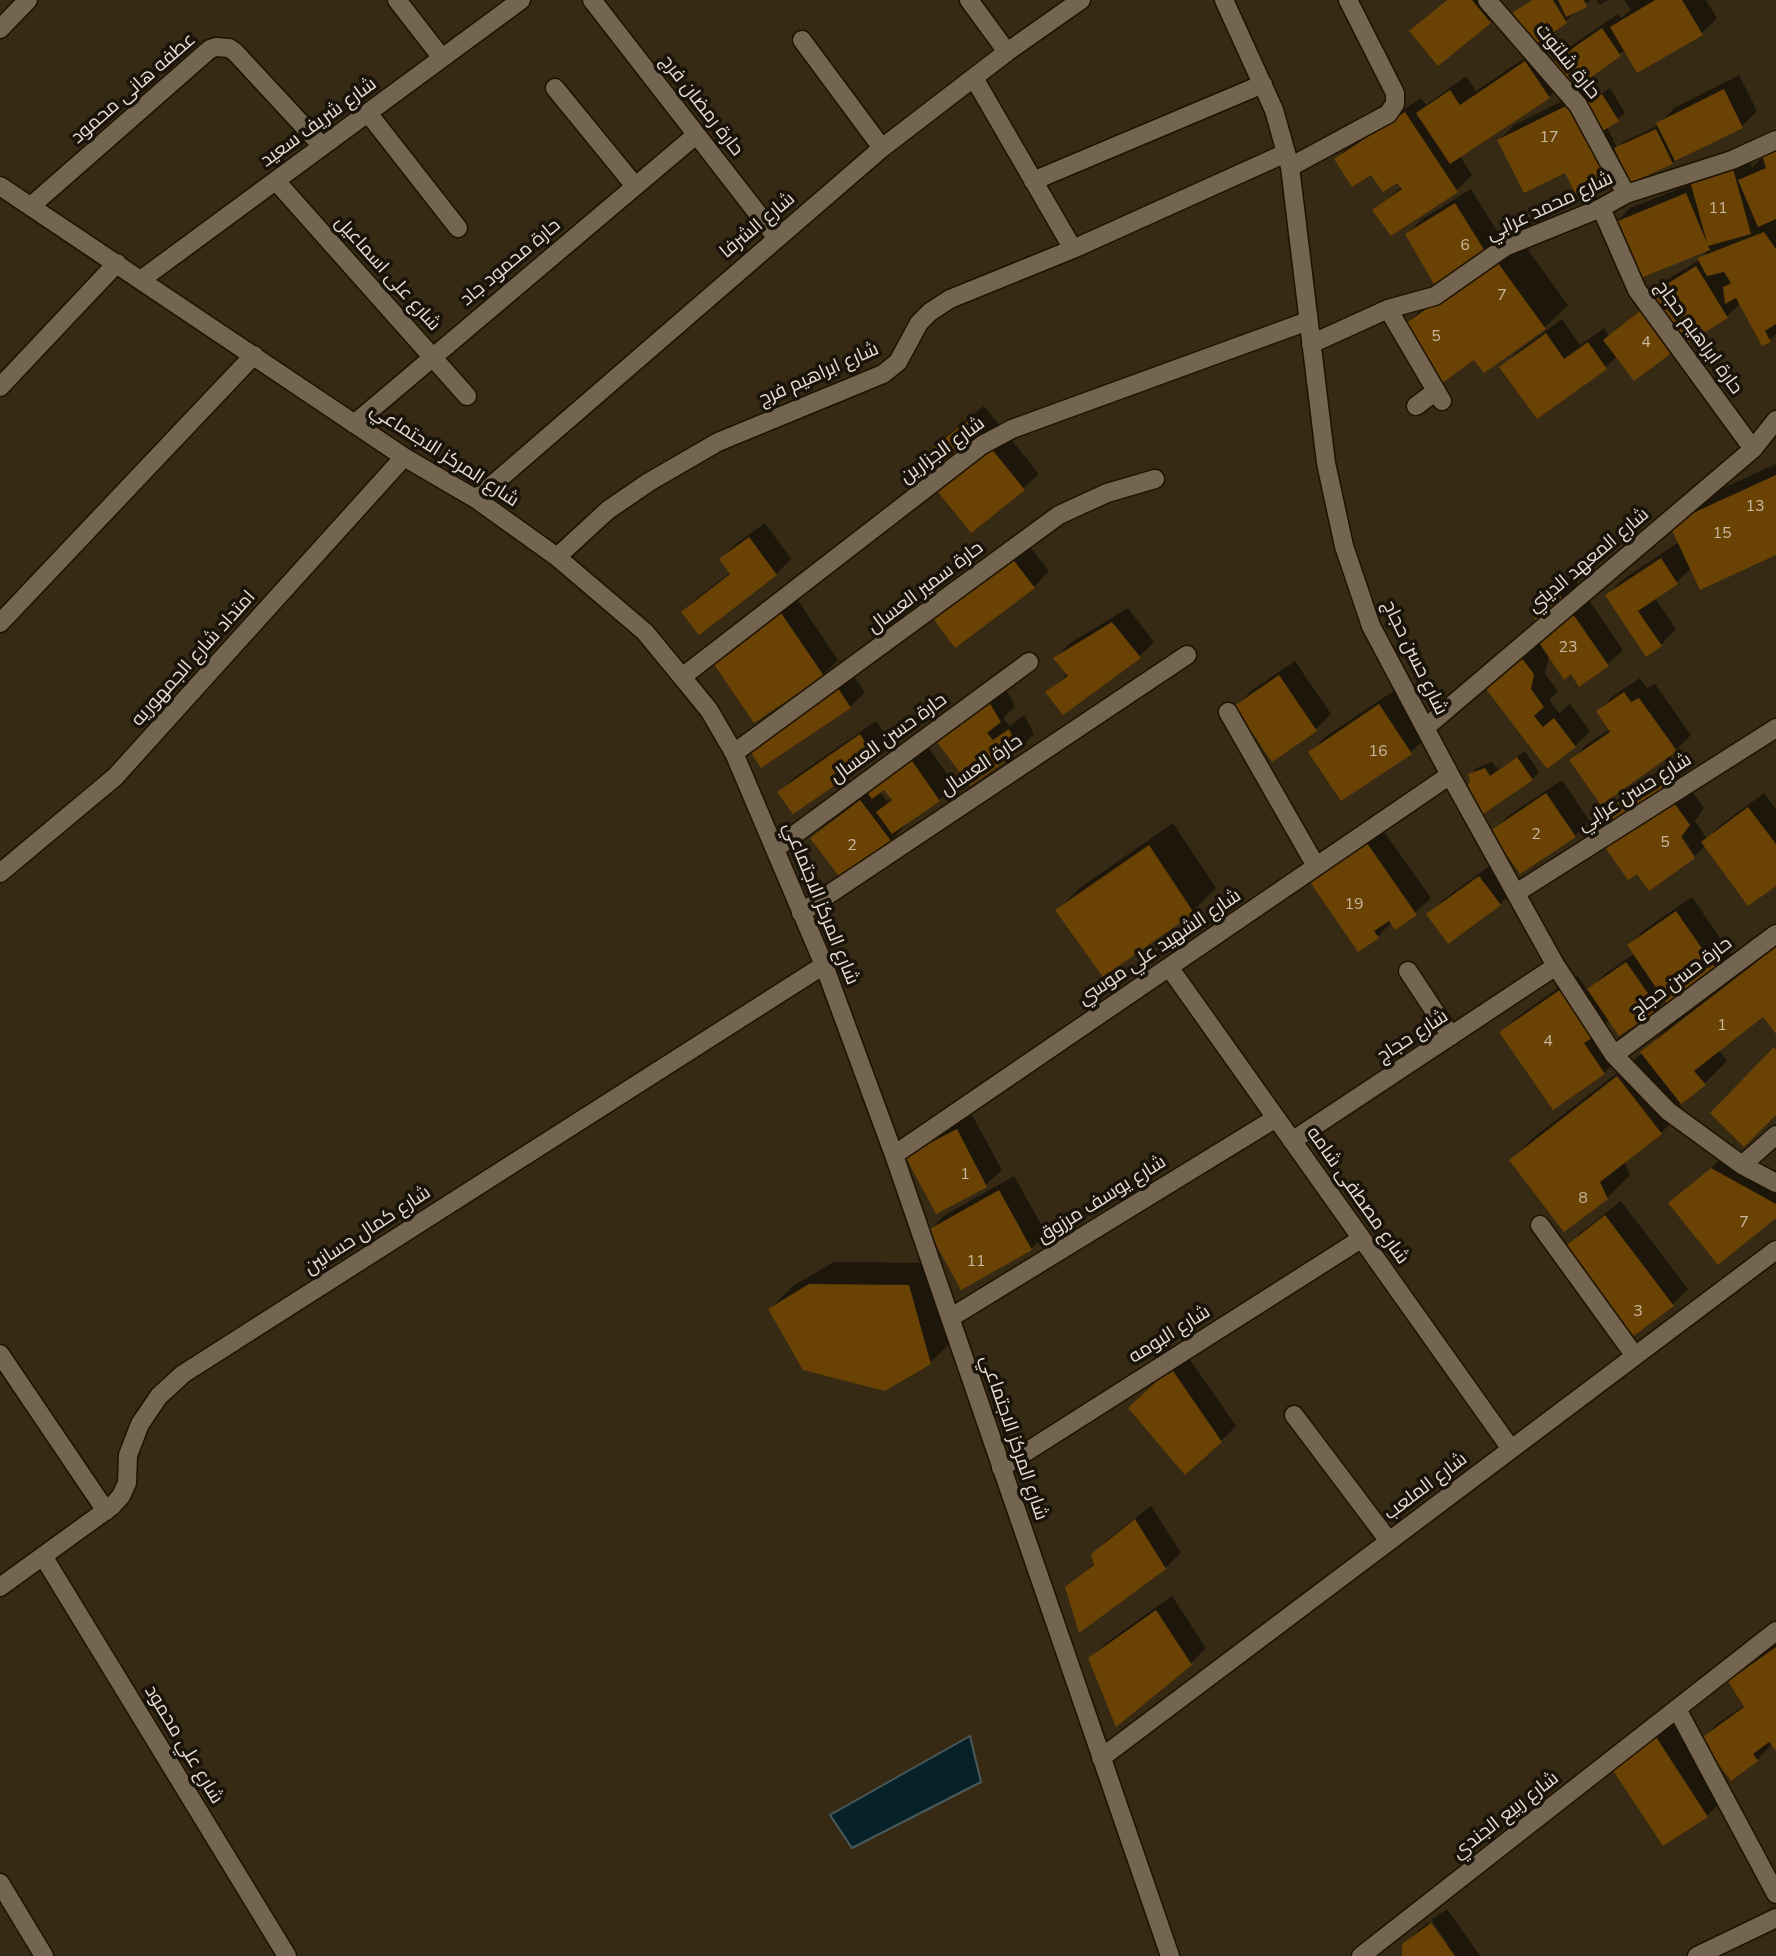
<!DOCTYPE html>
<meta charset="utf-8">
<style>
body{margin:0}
canvas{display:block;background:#362a15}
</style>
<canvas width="1776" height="1956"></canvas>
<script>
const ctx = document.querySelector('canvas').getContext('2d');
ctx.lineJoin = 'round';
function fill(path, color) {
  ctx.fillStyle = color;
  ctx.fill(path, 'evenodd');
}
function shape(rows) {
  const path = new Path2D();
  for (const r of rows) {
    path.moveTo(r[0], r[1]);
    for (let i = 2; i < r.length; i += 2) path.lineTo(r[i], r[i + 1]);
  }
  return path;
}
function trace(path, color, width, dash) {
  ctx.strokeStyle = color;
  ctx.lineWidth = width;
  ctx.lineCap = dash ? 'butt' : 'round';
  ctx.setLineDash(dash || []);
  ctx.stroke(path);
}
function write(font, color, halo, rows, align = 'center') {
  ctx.font = font + ' "Nunito Sans",Cairo,sans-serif';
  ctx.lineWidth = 7;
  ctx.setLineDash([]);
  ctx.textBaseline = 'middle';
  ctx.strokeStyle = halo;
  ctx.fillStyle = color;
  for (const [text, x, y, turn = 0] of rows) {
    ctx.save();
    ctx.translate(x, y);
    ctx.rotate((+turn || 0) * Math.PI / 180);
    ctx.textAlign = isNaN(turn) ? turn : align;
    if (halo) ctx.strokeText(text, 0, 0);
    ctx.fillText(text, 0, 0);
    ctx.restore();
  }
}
const water = shape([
 [970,1736,981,1782,852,1848,830,1815,970,1736]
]);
const shadow = shape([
 [1446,0,1499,0,1505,6,1489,21,1411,31],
 [1531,0,1591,0,1572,12,1573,14,1566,21,1533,43,1514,14],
 [1596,0,1608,0,1600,5],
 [1624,0,1706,0,1717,18,1702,33,1638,71,1625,50,1571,89,1565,81,1549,97,1460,156,1472,175,1457,190,1391,234,1375,210,1402,186,1397,180,1336,159,1351,144,1421,98,1426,105,1466,76,1476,91,1541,47,1552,64,1568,48,1618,14,1621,18,1631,10],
 [1739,75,1757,111,1742,126,1672,163,1622,164,1609,177,1565,170,1499,140,1514,125,1587,89,1592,99,1610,88,1625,113,1607,127,1617,148,1623,142,1659,125,1674,108],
 [1776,143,1776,334,1770,340,1741,303,1727,316,1617,356,1606,367,1538,417,1502,367,1517,352,1562,319,1580,345,1604,328,1609,336,1654,299,1651,295,1666,280,1700,260,1709,249,1615,223,1630,208,1693,183,1748,155,1752,168],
 [1471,189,1502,239,1487,255,1407,234,1422,219],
 [1519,238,1568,305,1545,327,1474,357,1404,327,1426,304],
 [984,406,1039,474,1023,489,916,463,932,447],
 [1776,464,1776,553,1691,568,1677,582,1655,598,1676,629,1661,645,1607,595,1622,580,1679,542,1694,501],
 [765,523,791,559,776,574,699,633,683,612,698,597,731,572,721,559,736,544],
 [1024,539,1049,571,1034,587,955,645],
 [1573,577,1623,650,1607,665,1571,672,1549,655,1545,674,1558,691,1549,700,1559,713,1570,704,1590,731,1575,746,1547,767,1485,685,1547,635,1531,610,1546,595],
 [795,596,838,660,823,675,711,657],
 [1128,608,1154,642,1139,657,1048,693,1068,673,1055,658,1070,643],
 [1295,661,1331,714,1316,729,1236,706,1251,691],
 [851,672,865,692,850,707,761,766],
 [1640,678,1647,688,1655,684,1691,735,1676,750,1571,761,1586,745,1610,729,1598,711,1613,696],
 [1005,688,1015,706,1003,718,1010,726,1024,715,1034,734,1019,749,937,738],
 [1395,690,1426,737,1411,752,1341,799,1310,752,1325,737],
 [876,721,889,741,874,756,793,812,779,792,795,777],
 [924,741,954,784,939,800,905,823,906,825,891,840,843,878,812,838],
 [884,787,892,798,888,802,879,791],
 [1525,751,1539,772,1532,779,1472,781,1470,775,1477,768,1492,762,1498,770],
 [1671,762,1704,808,1695,821,1707,839,1718,827,1764,793,1776,809,1776,883,1705,846,1695,856,1677,829,1629,878,1589,821,1575,836,1493,831,1508,816,1562,780,1591,823,1606,808],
 [1173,823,1216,888,1193,911,1103,974,1058,910,1081,887],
 [1378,823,1431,898,1415,913,1392,922,1378,936,1308,876],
 [1495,862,1515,889,1500,904,1429,914,1444,899],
 [1692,897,1733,957,1718,972,1666,999,1658,1008,1610,1019,1600,1029,1620,1057,1604,1073,1553,1108,1501,1032,1517,1017,1577,975,1588,991,1605,974,1635,953,1629,945,1644,930],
 [1776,944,1776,1032,1763,1015,1719,1050,1727,1061,1704,1084,1679,1104,1684,1110,1661,1133,1624,1161,1630,1175,1607,1198,1511,1160,1534,1137,1643,1053,1665,1030],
 [972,1115,1002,1170,986,1185,936,1211,907,1157,922,1141],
 [1727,1154,1776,1181,1776,1216,1670,1203],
 [1014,1176,1046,1233,1031,1249,930,1230,945,1215],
 [1621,1201,1688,1289,1673,1304,1633,1335,1565,1248,1580,1233],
 [834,1262,932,1263,953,1340,930,1363,770,1309,793,1286],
 [1187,1355,1236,1426,1221,1441,1145,1393],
 [1151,1506,1181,1553,1165,1568,1067,1588,1095,1563,1093,1554,1108,1539],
 [1172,1596,1206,1648,1191,1663,1116,1724,1090,1658,1106,1643],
 [1776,1642,1776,1747,1773,1743,1757,1760,1731,1779,1702,1739,1717,1724,1746,1704,1730,1681,1753,1658],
 [1672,1723,1722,1800,1707,1816,1613,1766],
 [1447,1909,1480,1956,1404,1956,1404,1944,1428,1922,1444,1944,1448,1944,1431,1920]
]);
const building = shape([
 [1447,0,1472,0,1491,23,1438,66,1409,31],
 [1532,0,1553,0,1567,23,1533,46,1512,13],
 [1558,0,1584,0,1587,7,1566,17],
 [1655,0,1682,0,1703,35,1637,73,1610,27],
 [1602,28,1621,56,1570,92,1551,63],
 [1525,61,1550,98,1450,164,1416,113,1450,90,1460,105],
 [1724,89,1743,128,1675,161,1656,123],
 [1602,94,1619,121,1598,134,1581,107],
 [1572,103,1610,179,1576,195,1565,173,1524,193,1497,140],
 [1405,112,1458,192,1391,236,1372,210,1402,189,1397,183,1383,192,1371,175,1352,187,1334,159],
 [1656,129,1673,164,1630,183,1614,148],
 [1776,148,1776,219,1758,227,1738,180,1766,168,1762,155],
 [1733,169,1751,234,1708,246,1690,181],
 [1686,193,1710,250,1636,280,1613,223],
 [1455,203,1488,256,1435,286,1405,234],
 [1764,232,1776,249,1776,324,1765,331,1771,342,1762,346,1736,298,1725,304,1723,287,1731,283,1724,272,1707,276,1697,258],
 [1495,259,1546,329,1484,373,1474,360,1442,383,1401,327],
 [1696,266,1728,318,1681,347,1649,295],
 [1645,307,1677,349,1634,381,1603,340],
 [1546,333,1564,359,1588,342,1607,369,1537,419,1499,367],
 [968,420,1025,490,971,533,914,462],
 [1776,475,1776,555,1700,590,1669,524],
 [749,537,777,575,699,635,681,612,730,574,719,559],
 [1008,553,1035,588,955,648,929,613],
 [1661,558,1678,584,1638,611,1662,646,1646,657,1605,595],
 [1557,591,1609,666,1579,687,1571,674,1564,680,1538,641,1546,636,1529,610],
 [779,610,824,676,754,723,709,657],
 [1112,622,1141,658,1063,715,1045,692,1068,676,1053,658],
 [1520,656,1534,674,1531,689,1544,707,1534,716,1543,727,1554,718,1576,747,1547,769,1483,685],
 [1279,675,1317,731,1272,762,1234,706],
 [836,685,851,708,761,768,746,745],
 [1624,692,1631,702,1639,698,1677,751,1601,805,1569,760,1610,732,1596,711],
 [989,702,1001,722,987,733,993,740,1009,729,1020,751,970,786,934,738],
 [1379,704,1412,754,1341,801,1308,752],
 [860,734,875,758,793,814,777,792],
 [908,755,940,801,892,834,876,812,892,800,884,790,872,799,863,787],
 [1517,757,1533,780,1483,814,1466,789,1470,781,1468,774,1485,768,1490,776],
 [1655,776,1690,825,1681,837,1695,858,1649,891,1637,874,1628,880,1588,823],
 [1546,793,1576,837,1520,874,1490,831],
 [860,800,892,842,842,880,810,838],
 [1748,807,1776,844,1776,886,1748,906,1701,842],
 [1362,836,1417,915,1395,930,1389,921,1374,931,1379,938,1358,952,1306,876],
 [1149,845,1194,913,1103,977,1055,910],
 [1479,876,1501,905,1448,944,1426,914],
 [1676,911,1719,973,1670,1008,1627,945],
 [1776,947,1776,1034,1763,1017,1694,1071,1706,1085,1681,1104,1640,1052],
 [1626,962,1659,1009,1619,1036,1587,989],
 [1561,989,1594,1037,1584,1043,1605,1074,1553,1110,1499,1032],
 [1774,1047,1776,1050,1776,1115,1744,1147,1710,1113],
 [1617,1076,1662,1134,1600,1182,1608,1199,1564,1232,1509,1160],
 [957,1129,987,1187,936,1214,905,1156],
 [1711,1168,1776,1204,1776,1218,1718,1265,1668,1203],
 [999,1190,1032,1250,961,1290,928,1230],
 [1605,1215,1674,1306,1632,1337,1563,1248],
 [809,1284,909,1285,931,1364,885,1391,803,1370,768,1309],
 [1171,1368,1222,1442,1185,1475,1128,1408],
 [1135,1519,1166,1569,1079,1633,1065,1587,1094,1565,1091,1554],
 [1156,1610,1192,1665,1116,1727,1088,1658],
 [1776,1647,1776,1751,1769,1742,1753,1754,1758,1761,1731,1781,1700,1739,1744,1707,1728,1681],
 [1656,1737,1708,1817,1663,1846,1610,1766],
 [1431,1923,1455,1956,1402,1956,1402,1944]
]);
const minor = shape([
 [397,0,442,58],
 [592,0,776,237],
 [969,0,1007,52],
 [1224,0,1274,110,1290,167,1326,463,1344,546,1371,626,1450,775,1556,966,1614,1055,1668,1111,1742,1165,1776,1183],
 [1487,0,1578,105,1626,194],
 [0,29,28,0],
 [802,40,882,148],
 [974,78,1073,249],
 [555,88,635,186],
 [368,113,458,228],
 [1290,167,1388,114,1395,104,1395,93,1348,0],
 [276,181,467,396],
 [1033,181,1263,84],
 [0,186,404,457,476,499,557,557,645,632,709,710,734,753,824,965,894,1155,1170,1956],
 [31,206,210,49,216,47,229,48,235,52,322,146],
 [1601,208,1637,290,1753,449],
 [142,279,521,0],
 [1388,309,1442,401],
 [1311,344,1388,309,1435,296,1505,247,1601,208,1626,194,1732,160,1776,140],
 [0,387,117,263],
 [1416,406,1436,391],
 [354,424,696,135],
 [476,499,882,148,1007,52,1081,0],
 [557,557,608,510,649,482,718,442,883,374,898,362,919,323,930,312,950,299,1073,249,1286,153],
 [0,623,254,355],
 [682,677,982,445,1012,429,1308,321],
 [1228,712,1316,866],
 [1425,728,1753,449,1776,420],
 [734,753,1059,515,1107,493,1155,479],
 [775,849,1029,662],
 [0,873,115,777,404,457],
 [1516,893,1776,728],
 [801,913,1187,655],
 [1169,967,1511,1449],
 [1408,971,1451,1036],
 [1614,1055,1776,934],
 [1292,1141,1556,966],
 [894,1155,1450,775],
 [1742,1165,1776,1135],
 [1540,1225,1635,1356],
 [950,1318,1276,1118],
 [0,1354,106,1511],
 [1294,1415,1389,1541],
 [1001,1468,1361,1239],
 [43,1556,287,1956],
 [0,1587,112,1506,121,1496,127,1483,128,1455,140,1424,159,1396,183,1374,824,965],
 [1677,1709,1776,1894],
 [1101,1758,1776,1250],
 [0,1883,44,1956],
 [1361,1956,1776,1631],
 [1697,1956,1776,1918]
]);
const numberNames = [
 ["17",1549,138],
 ["11",1718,209],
 ["6",1465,246],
 ["7",1502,296],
 ["5",1436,337],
 ["4",1646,343],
 ["13",1755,507],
 ["15",1722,534],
 ["23",1568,648],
 ["16",1378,752],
 ["2",1536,835],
 ["5",1665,843],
 ["2",852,846],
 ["19",1354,905],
 ["1",1722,1026],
 ["4",1548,1042],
 ["1",965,1175],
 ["8",1583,1199],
 ["7",1744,1223],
 ["11",976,1262],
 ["3",1638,1312]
];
const streetNames = [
 ["حارة شلتوت",1567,62,51],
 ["عطفه هانى محمود",134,89,-41],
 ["حارة رمضان فرج",701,106,52],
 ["شارع شريف سعيد",319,123,-36],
 ["شارع محمد عرابي",1550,207,-25],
 ["شارع الشرفا",758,226,-40],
 ["حارة محمود جاد",511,263,-40],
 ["شارع على اسماعيل",387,274,48],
 ["حارة ابراهيم حجاج",1698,338,54],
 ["شارع ابراهيم فرج",819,375,-24],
 ["شارع الجزارين",943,451,-36],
 ["شارع المركز الاجتماعي",444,456,33],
 ["شارع المعهد الديني",1589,561,-40],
 ["حارة سمير العسال",926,588,-37],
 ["شارع حسن حجاج",1414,658,64],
 ["امتداد شارع الجمهوريه",194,659,-48],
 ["حارة حسن العسال",889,739,-36],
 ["حارة العسال",982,766,-34],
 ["شارع حسن عرابي",1635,793,-32],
 ["شارع المركز الاجتماعي",820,904,68],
 ["شارع الشهيد علي موسي",1160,948,-34],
 ["حارة حسن حجاج",1682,978,-37],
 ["شارع حجاج",1413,1037,-33],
 ["شارع مصطفى شامه",1357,1196,55],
 ["شارع يوسف مرزوق",1102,1200,-32],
 ["شارع كمال حسانين",368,1231,-33],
 ["شارع البومه",1170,1335,-32],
 ["شارع المركز الاجتماعي",1013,1438,71],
 ["شارع الملعب",1426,1487,-37],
 ["شارع علي محمود",183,1745,59],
 ["شارع ربيع الجندي",1506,1816,-38]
];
fill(water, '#062128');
trace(water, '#4a5a5b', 2);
fill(shadow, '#0007');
fill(building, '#694204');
trace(minor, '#1d1201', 21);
trace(minor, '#73654f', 18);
write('16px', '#c8b89f', null, numberNames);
write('19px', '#e7dfd3', '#19130a', streetNames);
</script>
